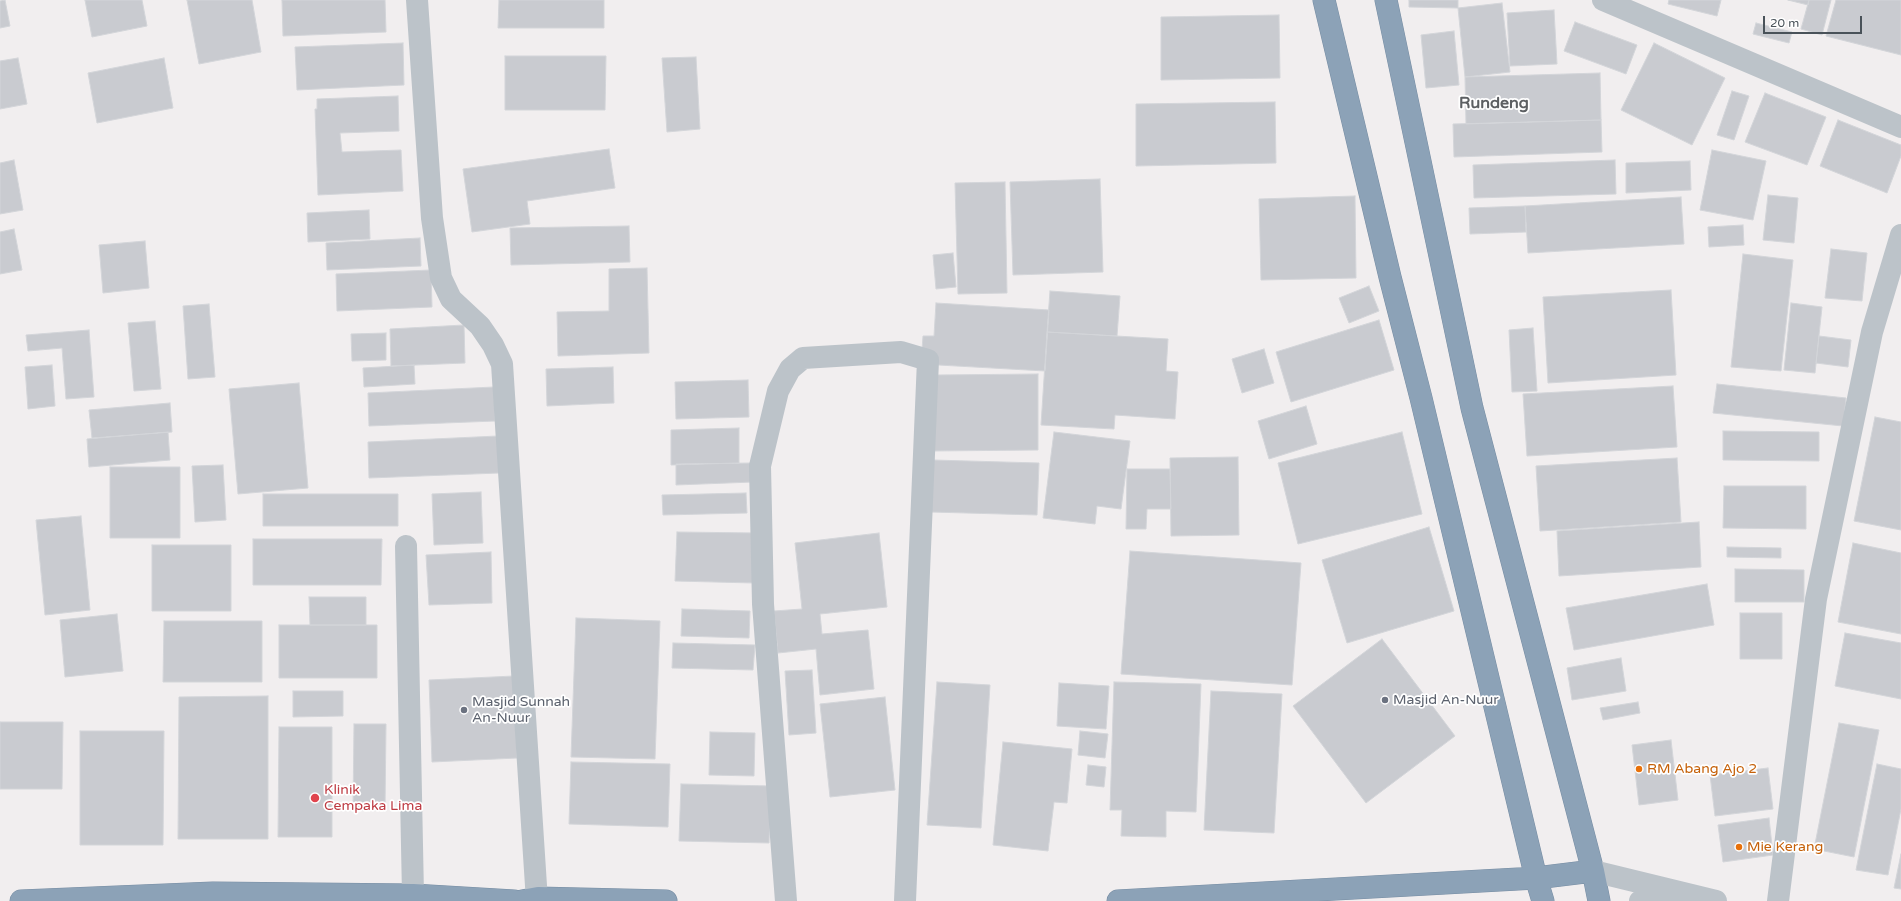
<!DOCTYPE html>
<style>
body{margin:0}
#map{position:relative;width:1901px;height:901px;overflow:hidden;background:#f1eeef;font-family:"Varela Round",sans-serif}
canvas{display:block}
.scale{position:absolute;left:1763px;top:16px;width:99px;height:18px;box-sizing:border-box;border:2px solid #495259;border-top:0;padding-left:5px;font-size:12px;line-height:14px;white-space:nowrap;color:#495259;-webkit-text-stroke:3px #fff;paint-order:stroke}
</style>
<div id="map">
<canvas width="1901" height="901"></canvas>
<div class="scale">20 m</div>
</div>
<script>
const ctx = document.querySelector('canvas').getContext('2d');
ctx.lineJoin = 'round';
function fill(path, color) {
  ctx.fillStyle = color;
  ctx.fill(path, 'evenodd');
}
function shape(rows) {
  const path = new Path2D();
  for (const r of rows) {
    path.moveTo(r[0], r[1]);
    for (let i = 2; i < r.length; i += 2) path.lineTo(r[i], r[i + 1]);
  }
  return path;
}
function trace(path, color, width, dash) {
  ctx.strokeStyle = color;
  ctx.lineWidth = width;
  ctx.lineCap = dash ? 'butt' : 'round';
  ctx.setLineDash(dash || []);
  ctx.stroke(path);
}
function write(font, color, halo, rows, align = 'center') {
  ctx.font = font + ' "Varela Round",sans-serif';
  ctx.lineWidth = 3.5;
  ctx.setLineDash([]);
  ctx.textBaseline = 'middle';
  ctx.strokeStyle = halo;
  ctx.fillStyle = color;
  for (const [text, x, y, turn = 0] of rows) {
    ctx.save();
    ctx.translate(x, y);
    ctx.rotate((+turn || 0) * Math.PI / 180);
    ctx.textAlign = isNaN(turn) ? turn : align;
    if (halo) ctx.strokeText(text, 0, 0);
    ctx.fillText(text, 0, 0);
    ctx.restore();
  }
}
const building = shape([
 [5,0,10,26,0,28,0,1,5,0],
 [85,0,142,0,147,26,92,37,85,0],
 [187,0,252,0,261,52,199,64,187,0],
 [282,0,385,0,386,32,283,36,282,0],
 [499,0,604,0,604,28,498,28,499,0],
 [1409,0,1458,0,1458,8,1409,7,1409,0],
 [1669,0,1721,0,1717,16,1668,4,1669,0],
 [1788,0,1809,0,1808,5,1788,0],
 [1809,0,1831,0,1822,35,1801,29,1809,0],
 [1836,0,1901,0,1901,55,1826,36,1836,0],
 [1502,3,1510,72,1465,77,1458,8,1502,3],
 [1554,10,1557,64,1510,66,1507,13,1554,10],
 [1279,15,1280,78,1161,80,1161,17,1279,15],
 [1575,22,1637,45,1626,74,1564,51,1575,22],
 [1756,23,1792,32,1789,43,1753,34,1756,23],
 [1454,31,1459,85,1426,88,1421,35,1454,31],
 [403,43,404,85,297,90,295,47,403,43],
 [1654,43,1725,78,1692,145,1621,110,1654,43],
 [505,56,606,56,605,110,505,110,505,56],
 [696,57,700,129,667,132,662,58,696,57],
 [18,58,27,104,0,109,0,61,18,58],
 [164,58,173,108,97,123,88,73,164,58],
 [1600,73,1601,120,1466,124,1465,77,1600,73],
 [1732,91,1749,96,1734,140,1717,135,1732,91],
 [1765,93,1826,117,1807,165,1745,142,1765,93],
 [398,96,399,131,340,133,342,152,401,150,403,191,318,195,315,109,317,109,317,99,398,96],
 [1275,102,1276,163,1136,166,1136,104,1275,102],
 [1601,120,1602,152,1454,157,1453,124,1601,120],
 [1838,120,1901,145,1901,156,1887,193,1820,166,1838,120],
 [609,149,615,188,527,201,530,224,472,232,463,169,609,149],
 [1712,150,1766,161,1753,220,1700,210,1712,150],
 [14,160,23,210,0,214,0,163,14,160],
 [1615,160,1616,194,1474,198,1473,165,1615,160],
 [1690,161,1691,190,1626,193,1626,163,1690,161],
 [1100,179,1103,272,1013,275,1010,182,1100,179],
 [1005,182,1007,293,958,294,955,183,1005,182],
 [1768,195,1798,198,1794,243,1763,240,1768,195],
 [1355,196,1356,278,1261,280,1259,199,1355,196],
 [1681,197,1684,244,1528,253,1525,206,1681,197],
 [1525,206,1526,232,1470,234,1469,208,1525,206],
 [369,210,370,239,308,242,307,213,369,210],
 [1743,225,1744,245,1709,247,1708,227,1743,225],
 [629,226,630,262,511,265,510,228,629,226],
 [14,229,22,270,0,274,0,232,14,229],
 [420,238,421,266,327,270,326,243,420,238],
 [145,241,149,288,103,293,99,245,145,241],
 [1831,249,1867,253,1862,301,1825,298,1831,249],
 [953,253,956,287,936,289,933,255,953,253],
 [1743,254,1793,260,1781,371,1731,367,1743,254],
 [647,268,649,353,558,356,557,312,609,311,609,269,647,268],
 [431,270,432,307,337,311,336,274,431,270],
 [1369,286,1379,311,1349,323,1339,298,1369,286],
 [1671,290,1676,375,1548,383,1543,297,1671,290],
 [1050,291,1120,296,1117,336,1047,332,1050,291],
 [936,303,1049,310,1045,371,921,364,923,336,934,336,936,303],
 [1791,303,1822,307,1815,373,1784,370,1791,303],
 [209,304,215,377,188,379,183,306,209,304],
 [1379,320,1394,370,1291,402,1276,352,1379,320],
 [155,321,161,389,134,391,128,323,155,321],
 [464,325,465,363,391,366,390,329,464,325],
 [1533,328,1537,391,1512,392,1509,330,1533,328],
 [89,330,94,397,66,399,62,348,28,351,26,335,89,330],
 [1047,332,1168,339,1166,371,1178,372,1175,419,1115,415,1114,429,1041,425,1047,332],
 [386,333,386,360,352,361,351,334,386,333],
 [1819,336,1851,340,1848,367,1816,363,1819,336],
 [1264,349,1274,383,1242,393,1232,359,1264,349],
 [52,365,55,406,28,409,25,367,52,365],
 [414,365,415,384,364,387,363,368,414,365],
 [613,367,614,403,547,406,546,369,613,367],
 [1038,374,1038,450,931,451,937,375,1038,374],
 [748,380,749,417,676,419,675,382,748,380],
 [299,383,308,488,238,494,229,389,299,383],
 [1717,384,1846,398,1843,426,1713,413,1717,384],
 [1673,386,1677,447,1527,456,1523,394,1673,386],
 [494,387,495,421,369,426,368,393,494,387],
 [170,403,172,432,92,438,89,410,170,403],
 [1306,406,1317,444,1269,459,1258,421,1306,406],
 [1875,417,1901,422,1901,530,1854,521,1875,417],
 [739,428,739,463,671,465,671,430,739,428],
 [1723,431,1819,432,1819,461,1723,460,1723,431],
 [168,432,170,460,89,467,87,439,168,432],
 [1054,432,1130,441,1121,509,1097,506,1095,524,1043,518,1054,432],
 [1402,432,1422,514,1298,544,1278,463,1402,432],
 [498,436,499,473,369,478,368,442,498,436],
 [1238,457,1239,535,1171,536,1170,458,1238,457],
 [1677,458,1681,522,1540,531,1536,466,1677,458],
 [933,460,1039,463,1037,515,931,512,933,460],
 [753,463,753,482,676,485,676,464,753,463],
 [223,465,226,520,195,522,192,466,223,465],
 [110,467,180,467,180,538,110,538,110,467],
 [1127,469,1170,469,1171,509,1147,509,1146,529,1126,529,1127,469],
 [1724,486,1806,486,1806,529,1723,528,1724,486],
 [481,492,483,543,434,545,432,494,481,492],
 [746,493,747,513,663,515,662,495,746,493],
 [263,494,398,494,398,526,263,526,263,494],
 [81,516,90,610,45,615,36,520,81,516],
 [1699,522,1701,567,1559,576,1557,531,1699,522],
 [1429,527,1454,611,1347,643,1322,560,1429,527],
 [677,532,756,533,754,583,675,581,677,532],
 [879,533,887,607,820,614,822,634,868,630,874,689,820,695,816,649,778,653,774,611,802,609,795,543,879,533],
 [253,539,382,539,381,585,253,585,253,539],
 [1853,543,1901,553,1901,634,1838,622,1853,543],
 [152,545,231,545,231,611,152,611,152,545],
 [1727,547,1781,548,1781,558,1727,557,1727,547],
 [1130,551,1301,563,1292,685,1121,674,1130,551],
 [491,552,492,603,429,605,426,555,491,552],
 [1735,569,1804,570,1804,602,1735,602,1735,569],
 [1707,584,1714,625,1574,650,1566,608,1707,584],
 [309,597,366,597,366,625,310,625,309,597],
 [682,609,750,611,749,638,681,636,682,609],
 [1740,613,1782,613,1782,659,1740,659,1740,613],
 [117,614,123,671,65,677,60,620,117,614],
 [576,618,660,621,655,759,571,757,576,618],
 [164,621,262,621,262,682,163,682,164,621],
 [279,625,377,625,377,678,279,678,279,625],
 [1845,633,1901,643,1901,699,1835,686,1845,633],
 [1382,639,1455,736,1366,803,1293,706,1382,639],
 [673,643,755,645,753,670,672,668,673,643],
 [1621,658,1626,691,1572,700,1567,668,1621,658],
 [812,670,816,733,789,735,785,671,812,670],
 [514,676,517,758,432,762,429,680,514,676],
 [937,682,990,685,981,828,927,825,937,682],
 [1114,682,1201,684,1196,812,1166,811,1166,837,1121,836,1122,810,1110,810,1114,682],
 [1059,683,1109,686,1106,729,1057,726,1059,683],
 [293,691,343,691,343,716,293,717,293,691],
 [1211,691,1282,694,1274,833,1204,830,1211,691],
 [268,696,268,839,178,839,179,697,268,696],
 [885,697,895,790,830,797,820,704,885,697],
 [1638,702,1640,713,1603,720,1600,708,1638,702],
 [0,722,63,722,62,789,0,789,0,722],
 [1839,723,1879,730,1854,857,1814,849,1839,723],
 [354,724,386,724,385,810,353,810,354,724],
 [279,727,332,727,332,837,278,837,279,727],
 [80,731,164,731,163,845,80,845,80,731],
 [1080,731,1108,734,1105,758,1078,755,1080,731],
 [710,732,755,733,754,776,709,775,710,732],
 [1671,740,1678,800,1639,805,1632,745,1671,740],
 [1003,742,1072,749,1067,803,1054,802,1048,851,993,845,1003,742],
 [571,762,670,764,668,827,569,824,571,762],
 [1877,764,1901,769,1901,809,1888,875,1856,870,1877,764],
 [1088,765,1106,767,1104,787,1086,785,1088,765],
 [1768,768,1773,809,1715,816,1710,775,1768,768],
 [681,784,771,786,769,843,679,841,681,784],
 [1769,818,1773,855,1723,862,1718,825,1769,818],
 [1901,854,1901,889,1894,888,1901,854]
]);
const minor = shape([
 [417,0,432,218,441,278,451,299,480,326,493,345,502,364,537,901],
 [1603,0,1901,127],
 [406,546,413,895],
 [1593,871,1716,901],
 [786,901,763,604,760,466,778,391,790,369,803,358,901,352,928,360,905,901],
 [1640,901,1671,890],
 [1778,901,1816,599,1872,332,1901,235]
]);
const highway = shape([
 [1324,0,1390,277,1421,398,1536,878,1543,901],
 [1386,0,1472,408,1593,871,1599,901],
 [21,901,213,893,413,895,514,901],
 [522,901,538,898,666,901],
 [1118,901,1536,878,1593,871]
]);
const markers = [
 [1385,700,4,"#6b7280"],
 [464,710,4,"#6b7280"],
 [1639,769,4,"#e8710a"],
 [315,798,5,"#e0444e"],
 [1739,847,4,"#e8710a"]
];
const worshipNames = [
 ["Masjid An-Nuur",1393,700],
 ["Masjid Sunnah",472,702],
 ["An-Nuur",472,718]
];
const foodNames = [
 ["RM Abang Ajo 2",1647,769],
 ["Mie Kerang",1747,847]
];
const healthNames = [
 ["Klinik",324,790],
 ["Cempaka Lima",324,806]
];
const quarterNames = [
 ["Rundeng",1494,104]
];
fill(building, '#c9cbd0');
trace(building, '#d3d5d9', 1);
trace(highway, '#778da3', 23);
trace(minor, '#bcc3c9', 22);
trace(highway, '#8ca2b7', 22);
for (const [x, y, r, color] of markers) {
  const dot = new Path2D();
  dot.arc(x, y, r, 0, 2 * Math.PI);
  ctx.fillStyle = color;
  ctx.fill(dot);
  trace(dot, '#fff', 1.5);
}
write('14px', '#5b616d', '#fff', worshipNames, 'left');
write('14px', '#c56008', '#fff', foodNames, 'left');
write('14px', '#be3a42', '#fff', healthNames, 'left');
write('bold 16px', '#5c5f62', '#fff', quarterNames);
</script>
